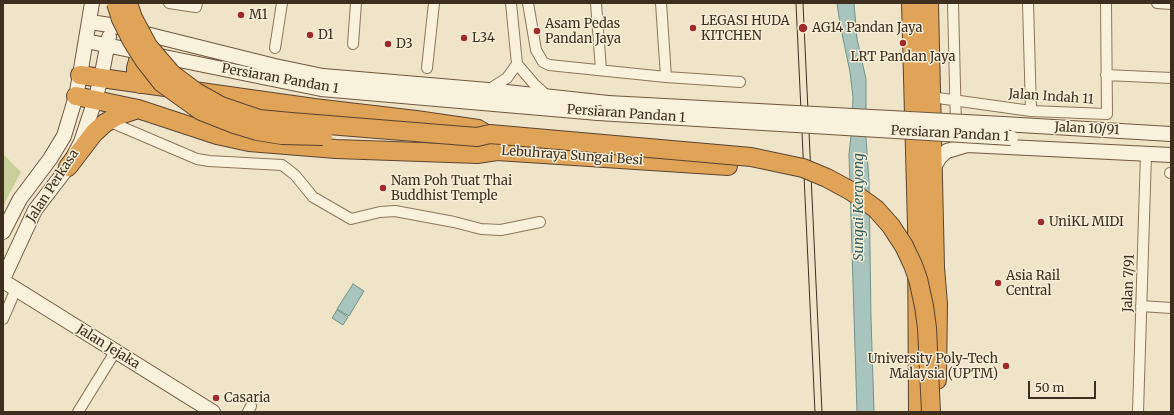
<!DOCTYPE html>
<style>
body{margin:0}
#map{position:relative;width:1174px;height:415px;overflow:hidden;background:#f0e4c8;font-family:Merriweather,serif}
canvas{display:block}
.frame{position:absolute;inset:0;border:4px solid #3d2e20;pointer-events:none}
.scale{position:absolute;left:1028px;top:381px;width:68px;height:18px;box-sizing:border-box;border:2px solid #3d2e20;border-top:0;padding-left:5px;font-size:12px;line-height:14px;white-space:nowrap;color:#3d2e20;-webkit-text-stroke:3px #f7eed8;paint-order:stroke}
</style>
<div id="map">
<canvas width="1174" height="415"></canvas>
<div class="frame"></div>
<div class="scale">50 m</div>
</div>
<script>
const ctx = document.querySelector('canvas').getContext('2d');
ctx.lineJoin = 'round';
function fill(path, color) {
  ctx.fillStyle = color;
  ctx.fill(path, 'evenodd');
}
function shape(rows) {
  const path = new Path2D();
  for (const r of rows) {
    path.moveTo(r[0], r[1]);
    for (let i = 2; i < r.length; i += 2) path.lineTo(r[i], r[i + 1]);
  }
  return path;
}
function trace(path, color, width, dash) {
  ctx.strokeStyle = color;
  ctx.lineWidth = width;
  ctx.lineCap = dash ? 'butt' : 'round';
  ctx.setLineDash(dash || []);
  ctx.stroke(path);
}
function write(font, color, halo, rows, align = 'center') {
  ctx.font = font + ' Merriweather,serif';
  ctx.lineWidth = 3;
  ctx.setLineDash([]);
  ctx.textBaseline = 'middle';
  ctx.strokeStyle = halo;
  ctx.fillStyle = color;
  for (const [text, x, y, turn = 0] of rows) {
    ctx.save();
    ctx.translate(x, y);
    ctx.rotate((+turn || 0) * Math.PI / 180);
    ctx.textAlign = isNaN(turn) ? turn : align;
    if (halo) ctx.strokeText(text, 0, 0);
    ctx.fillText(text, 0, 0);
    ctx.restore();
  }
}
const green = shape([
 [3,154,21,172,3,206]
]);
const water = shape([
 [837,3,854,3,857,39,866,79,866,138,869,181,871,318,874,412,857,412,849,154,852,127,853,97,850,72,840,24,837,3],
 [353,284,364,291,349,316,337,309,353,284],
 [337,310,348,317,343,325,332,318,337,310]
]);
const street = shape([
 [169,3,196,7,197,3],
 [528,3,536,50,543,62,549,65,666,77,740,82],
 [596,3,601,70],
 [661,3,666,77],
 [953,3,956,127],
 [1028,3,1031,111],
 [1157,3,1171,4],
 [353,44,356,3],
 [275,48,282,3],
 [517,64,534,84,547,96],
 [427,68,434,3],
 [1106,75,1171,78],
 [488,90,507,78,517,64,511,3],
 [931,97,1031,111,1107,114,1106,3],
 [108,121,197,159,209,161,282,165,295,175,313,197,351,219,380,212,395,211,454,222,481,229,501,230,540,222],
 [1170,173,1171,173],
 [1141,306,1171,308],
 [3,319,16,289],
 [78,412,115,352],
 [248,412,251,406],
 [1138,412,1146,154]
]);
const secondary = shape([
 [90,22,110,25,275,66,323,76,488,90,608,103],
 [86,41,321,89,598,113],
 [1003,124,1171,134],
 [934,167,940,157,947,151,967,145,1171,155],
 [3,232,20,199,50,159,64,136,76,96,80,75,92,3],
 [3,279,35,210,68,167,81,142,95,100,101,78,109,37],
 [3,281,213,412]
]);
const highway = shape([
 [911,3,917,226,918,412],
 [929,3,935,267,938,304,937,380],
 [80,75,314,108,416,120,478,129,483,132],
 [140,84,136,75,136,68,138,61,146,53],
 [76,96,138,109,217,135,249,142,336,149,477,154,497,151],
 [485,149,497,151,728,166],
 [68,167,94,133,105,123,117,116,138,109]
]);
const tram = shape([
 [796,3,815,412],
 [803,3,822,412]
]);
const secondaryBridge = shape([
 [608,103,1003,124],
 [598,113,1011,138]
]);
const highwayBridge = shape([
 [116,3,121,19,132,41,144,60,162,83,201,111,234,124,257,131,282,135,323,136],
 [128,3,133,18,148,46,172,74,196,92,221,106,259,119,291,122,477,137,490,134,751,157,803,168,827,178,851,191,876,209,891,226,904,246,913,265,918,279,924,306,927,328,931,412]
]);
const markers = [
 [241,15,4,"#9e2a2b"],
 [693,28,4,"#9e2a2b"],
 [803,28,5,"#9e2a2b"],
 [537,31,4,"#9e2a2b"],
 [310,35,4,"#9e2a2b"],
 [464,38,4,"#9e2a2b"],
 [903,43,4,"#9e2a2b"],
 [388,44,4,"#9e2a2b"],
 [383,188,4,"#9e2a2b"],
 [1041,222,4,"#9e2a2b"],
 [998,283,4,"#9e2a2b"],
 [1006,366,4,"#9e2a2b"],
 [216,398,4,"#9e2a2b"]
];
const poiNames = [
 ["M1",249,15],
 ["LEGASI HUDA",701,21],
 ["KITCHEN",701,36],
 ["Asam Pedas",545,24],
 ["Pandan Jaya",545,39],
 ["AG14 Pandan Jaya",812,28],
 ["D1",318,35],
 ["L34",472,38],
 ["D3",396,44],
 ["LRT Pandan Jaya",903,57,"center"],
 ["Nam Poh Tuat Thai",391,181],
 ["Buddhist Temple",391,196],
 ["UniKL MIDI",1049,222],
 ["Asia Rail",1006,276],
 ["Central",1006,291],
 ["University Poly-Tech",998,359,"right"],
 ["Malaysia (UPTM)",998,374,"right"],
 ["Casaria",224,398]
];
const streetNames = [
 ["Persiaran Pandan 1",280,79,10],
 ["Jalan Indah 11",1051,97,4],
 ["Persiaran Pandan 1",626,114,4],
 ["Jalan 10/91",1087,129,3],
 ["Persiaran Pandan 1",950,134,3],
 ["Lebuhraya Sungai Besi",572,156,4],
 ["Jalan Perkasa",53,186,-57],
 ["Jalan 7/91",1129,283,-88],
 ["Jalan Jejaka",108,347,32]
];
const waterNames = [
 ["Sungai Kerayong",859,207,-90]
];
fill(green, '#c9cf9b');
fill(water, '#a9c4bc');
trace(water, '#6f938a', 1);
trace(street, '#8d765c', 12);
trace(secondary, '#6f573f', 16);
trace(highway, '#5b4430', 20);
trace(street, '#faf1dc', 10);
trace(secondary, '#faf1dc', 14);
trace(highway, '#e0a458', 18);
trace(tram, '#3d2e20', 1);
trace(secondaryBridge, '#6f573f', 16, []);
trace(highwayBridge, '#5b4430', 20, []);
trace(secondaryBridge, '#faf1dc', 14);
trace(highwayBridge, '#e0a458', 18);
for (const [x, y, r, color] of markers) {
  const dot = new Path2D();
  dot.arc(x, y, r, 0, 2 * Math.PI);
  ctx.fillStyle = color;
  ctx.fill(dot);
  trace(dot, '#f7eed8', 1.5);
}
write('13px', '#3d2e20', '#f7eed8', poiNames, 'left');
write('13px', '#3d2e20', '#f7eed8', streetNames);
write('italic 14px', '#2f5d5a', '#f7eed8', waterNames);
</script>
